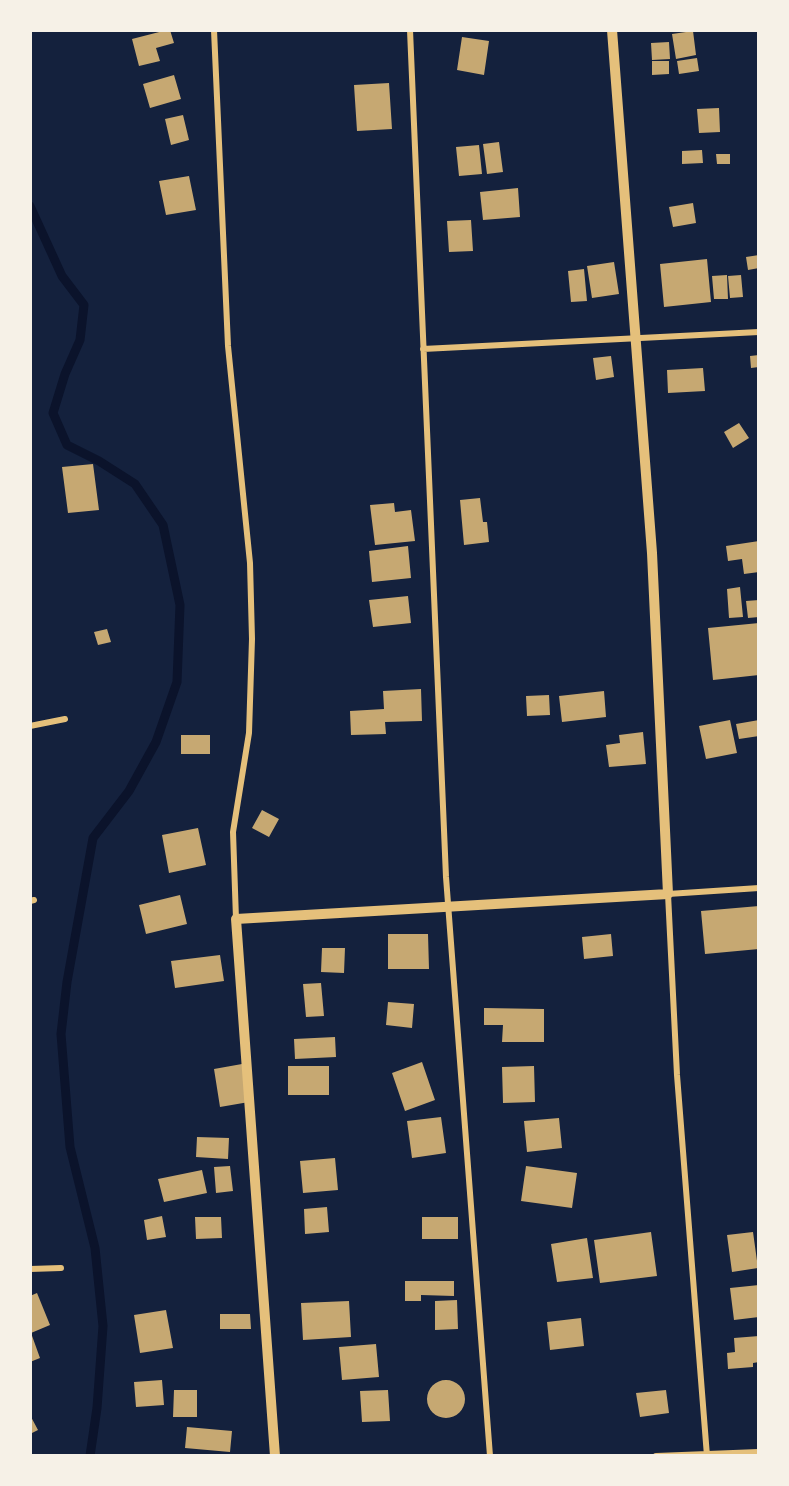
<!DOCTYPE html>
<style>
body{margin:0}
#map{position:relative;width:789px;height:1486px;overflow:hidden;background:#14213d;font-family:"DM Sans",sans-serif}
canvas{display:block}
.frame{position:absolute;inset:0;border:32px solid #f6f1e7;pointer-events:none}
</style>
<div id="map">
<canvas width="789" height="1486"></canvas>
<div class="frame"></div>
</div>
<script>
const ctx = document.querySelector('canvas').getContext('2d');
ctx.lineJoin = 'round';
function shape(rows) {
  const path = new Path2D();
  for (const r of rows) {
    if (r.length === 3) {
      path.moveTo(r[0] + r[2], r[1]);
      path.arc(r[0], r[1], r[2], 0, 2 * Math.PI);
      continue;
    }
    path.moveTo(r[0], r[1]);
    for (let i = 2; i < r.length; i += 2) path.lineTo(r[i], r[i + 1]);
  }
  return path;
}
function trace(path, color, width, dash) {
  ctx.strokeStyle = color;
  ctx.lineWidth = width;
  ctx.lineCap = dash ? 'butt' : 'round';
  ctx.setLineDash(dash || []);
  ctx.stroke(path);
}
function fill(path, color) {
  ctx.fillStyle = color;
  ctx.fill(path, 'evenodd');
}
const stream = shape([
 [30,206,62,276,84,305,80,340,65,374,53,413,67,445,99,461,135,484,163,525,180,605,177,682,156,742,129,791,93,838,67,982,61,1034,70,1147,95,1248,103,1326,97,1408,90,1456]
]);
const building = shape([
 [167,30,170,30,174,43,156,48,160,61,139,66,132,39],
 [693,31,696,55,676,59,672,34],
 [462,37,489,41,484,75,457,70],
 [669,42,670,59,652,60,651,43],
 [697,58,699,71,679,74,677,61],
 [652,61,669,61,669,74,652,75],
 [174,75,181,99,150,108,143,84],
 [389,83,392,129,357,131,354,85],
 [719,108,720,132,699,133,697,109],
 [183,115,189,140,171,145,165,119],
 [499,142,503,172,487,174,483,144],
 [479,145,482,174,459,176,456,147],
 [702,150,703,163,682,164,682,151],
 [716,154,730,154,730,164,717,164],
 [189,176,196,210,166,215,159,181],
 [518,188,520,217,483,220,480,192],
 [693,203,696,223,673,227,669,207],
 [471,220,473,251,449,252,447,221],
 [759,255,759,268,748,270,746,257],
 [707,259,711,302,664,307,660,264],
 [614,262,619,294,592,298,587,266],
 [584,269,587,301,571,302,568,271],
 [727,275,728,299,714,299,712,276],
 [741,275,743,297,730,298,728,276],
 [759,355,759,367,751,368,750,356],
 [611,356,614,377,596,380,593,358],
 [703,368,705,391,668,393,667,370],
 [739,423,749,438,733,448,724,432],
 [93,464,99,510,68,513,62,467],
 [480,498,483,522,487,522,489,542,464,545,460,500],
 [394,503,395,512,411,510,415,541,375,545,370,505],
 [759,541,759,572,744,574,742,559,728,561,726,546],
 [408,546,411,578,372,582,369,551],
 [740,587,743,617,729,618,727,589],
 [408,596,411,623,373,627,369,600],
 [759,600,759,617,748,618,746,601],
 [759,623,759,675,713,680,708,628],
 [107,629,111,642,98,645,94,632],
 [421,689,422,721,385,722,386,734,351,735,350,711,384,709,383,691],
 [604,691,606,717,562,722,559,696],
 [549,695,550,715,527,716,526,696],
 [730,720,737,753,706,759,699,726],
 [759,720,759,736,739,739,736,724],
 [643,732,646,764,609,767,606,745,620,743,619,735],
 [181,735,210,735,210,754,181,754],
 [262,810,279,819,269,837,252,828],
 [198,828,206,865,169,873,162,835],
 [180,895,187,924,146,934,139,905],
 [759,906,759,949,705,954,701,911],
 [388,934,428,934,429,969,388,969],
 [611,934,613,956,584,959,582,937],
 [322,948,345,948,344,973,321,972],
 [220,955,224,981,175,988,171,961],
 [321,983,324,1016,306,1017,303,984],
 [388,1002,414,1004,412,1028,386,1025],
 [484,1008,544,1009,544,1042,502,1042,503,1025,484,1025],
 [335,1037,336,1057,295,1059,294,1039],
 [422,1062,435,1100,405,1111,392,1073],
 [242,1064,249,1102,220,1107,214,1069],
 [288,1066,329,1066,329,1095,288,1095],
 [534,1066,535,1102,503,1103,502,1067],
 [441,1117,446,1153,412,1158,407,1121],
 [559,1118,562,1148,527,1152,524,1121],
 [197,1137,229,1138,228,1159,196,1157],
 [335,1158,338,1190,303,1193,300,1161],
 [230,1166,233,1191,216,1193,214,1167],
 [526,1166,577,1173,572,1208,521,1201],
 [202,1170,207,1193,164,1202,158,1179],
 [327,1207,329,1232,305,1234,304,1209],
 [162,1216,166,1237,147,1240,144,1220],
 [195,1217,221,1217,222,1238,196,1239],
 [422,1217,458,1217,458,1239,422,1239],
 [651,1232,657,1276,600,1283,594,1240],
 [753,1232,758,1268,732,1272,727,1235],
 [587,1238,593,1278,557,1282,551,1244],
 [405,1281,454,1281,454,1296,421,1295,421,1301,405,1301],
 [759,1285,759,1317,734,1320,730,1288],
 [37,1293,50,1325,31,1333,40,1358,30,1362,30,1296],
 [457,1300,458,1329,435,1330,435,1301],
 [349,1301,351,1337,303,1340,301,1303],
 [166,1310,173,1348,140,1353,134,1315],
 [220,1314,250,1314,251,1329,220,1329],
 [581,1318,584,1346,550,1350,547,1322],
 [759,1336,759,1362,753,1363,753,1367,728,1369,727,1353,735,1352,734,1338],
 [376,1344,379,1377,342,1380,339,1347],
 [446,1399,19],
 [162,1380,164,1405,136,1407,134,1382],
 [174,1390,197,1390,197,1417,173,1417],
 [388,1390,390,1421,362,1422,360,1391],
 [666,1390,669,1413,640,1417,636,1393],
 [30,1415,38,1430,30,1434],
 [187,1427,232,1431,230,1452,185,1448]
]);
const minor = shape([
 [214,30,228,346,250,563,252,639,249,733,233,832,236,919],
 [410,30,446,877,490,1456],
 [423,349,759,332],
 [30,726,65,719],
 [30,901,34,900],
 [30,1269,61,1268],
 [656,1456,759,1452],
 [707,1456,677,1075,668,894,759,888]
]);
const tertiary = shape([
 [275,1456,236,919,668,894,652,553,612,30]
]);
trace(stream, '#0b132b', 9);
fill(building, '#c6a872');
trace(minor, '#e5c07b', 6);
trace(tertiary, '#e5c07b', 10);
</script>
